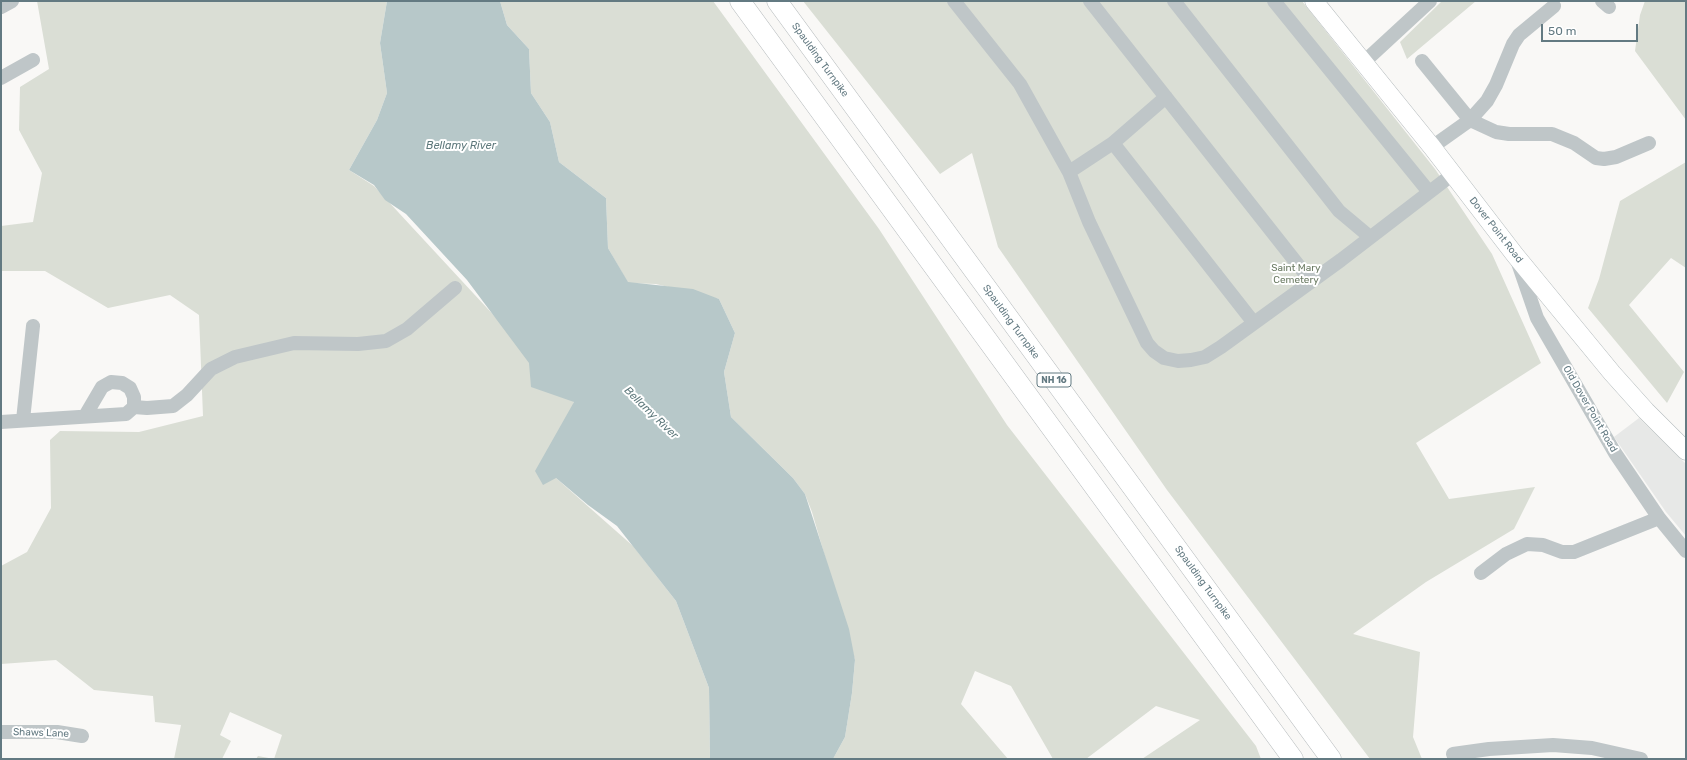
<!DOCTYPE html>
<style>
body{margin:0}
#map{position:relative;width:1687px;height:760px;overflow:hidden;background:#f9f8f6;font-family:Rubik,sans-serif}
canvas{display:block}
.frame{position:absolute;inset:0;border:2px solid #637a82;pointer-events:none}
.scale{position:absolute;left:1541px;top:24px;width:97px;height:18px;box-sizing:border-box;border:2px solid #637a82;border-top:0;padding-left:5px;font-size:12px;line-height:14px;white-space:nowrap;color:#637a82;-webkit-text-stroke:3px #fff;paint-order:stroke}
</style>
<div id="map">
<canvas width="1687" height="760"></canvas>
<div class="frame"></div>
<div class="scale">50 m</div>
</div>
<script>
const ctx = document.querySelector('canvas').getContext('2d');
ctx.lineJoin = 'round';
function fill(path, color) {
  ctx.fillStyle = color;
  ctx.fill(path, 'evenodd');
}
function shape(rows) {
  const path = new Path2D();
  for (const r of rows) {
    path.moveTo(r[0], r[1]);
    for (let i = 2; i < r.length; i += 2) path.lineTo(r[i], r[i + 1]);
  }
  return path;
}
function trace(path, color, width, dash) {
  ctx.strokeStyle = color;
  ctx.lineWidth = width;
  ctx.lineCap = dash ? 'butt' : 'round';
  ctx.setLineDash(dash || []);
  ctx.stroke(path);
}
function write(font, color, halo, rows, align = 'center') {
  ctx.font = font + ' Rubik,sans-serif';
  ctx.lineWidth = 4;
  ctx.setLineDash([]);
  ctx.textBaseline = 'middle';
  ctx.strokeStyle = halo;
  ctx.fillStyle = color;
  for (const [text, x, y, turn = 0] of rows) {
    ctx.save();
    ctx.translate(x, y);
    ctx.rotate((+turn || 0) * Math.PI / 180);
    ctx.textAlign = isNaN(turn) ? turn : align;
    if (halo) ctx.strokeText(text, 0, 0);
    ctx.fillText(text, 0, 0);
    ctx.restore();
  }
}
const built = shape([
 [1639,418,1686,464,1686,536,1666,512,1614,437]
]);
const green = shape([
 [37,1,387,1,380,43,387,93,377,120,349,170,374,186,574,402,556,478,633,546,676,601,709,688,710,759,256,759,258,756,274,759,282,735,230,712,220,735,231,741,222,759,174,759,181,725,155,722,153,696,94,690,56,660,1,664,1,566,27,552,51,508,50,440,60,431,139,432,203,416,199,315,170,295,108,308,45,271,1,271,1,226,33,222,42,173,19,130,20,87,49,69],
 [500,1,713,1,879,229,1007,425,1256,746,1261,759,1142,759,1200,720,1156,706,1086,759,1053,759,1011,686,975,671,961,704,1008,759,833,759,845,737,852,693,855,660,812,512,805,494,793,478,731,417,724,372,735,333,719,299,656,284,628,283,608,248,606,198,559,162,550,122,531,93,529,49,507,25],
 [803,1,1302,1,1435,169,1492,254,1541,363,1416,443,1449,499,1535,487,1514,529,1426,582,1353,634,1420,652,1413,737,1422,759,1370,759,1167,490,998,247,972,153,940,174],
 [1442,1,1476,1,1407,59,1400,42],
 [1645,1,1686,1,1686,120,1635,51,1640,15],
 [1686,162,1686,268,1671,258,1629,305,1684,372,1667,403,1588,308,1599,279,1620,201]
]);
const water = shape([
 [387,1,500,1,507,25,529,49,531,93,550,122,559,162,606,198,608,248,628,282,693,289,719,299,735,333,724,372,731,417,793,478,805,494,849,629,855,660,852,693,845,737,833,759,710,759,709,688,676,601,617,526,588,505,556,478,543,485,535,471,574,402,531,387,529,363,467,280,406,214,385,200,374,185,349,170,377,120,387,93,380,43]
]);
const minor = shape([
 [954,1,1020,84,1069,172],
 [1090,1,1310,280],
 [1174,1,1339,211,1370,237],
 [1274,1,1429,192],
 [1602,1,1609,7],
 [1,7,12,1],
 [1422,61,1470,120,1496,132,1509,134,1552,134,1574,143,1596,158,1604,159,1616,157,1649,143],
 [1364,62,1430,1],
 [1,78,33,60],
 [1166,97,1113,143,1069,172,1089,222,1147,343,1154,351,1164,358,1178,361,1191,360,1205,357,1221,347,1341,260,1453,174],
 [1113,143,1254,323],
 [1432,147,1470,120,1487,101,1496,85,1513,44,1519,35,1554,6],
 [1518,263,1537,318,1615,453,1659,518,1686,551],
 [134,407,147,408,173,406,187,395,211,369,235,357,294,343,358,344,386,341,407,329,455,288],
 [23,420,33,326],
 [1,422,126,414,134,407,134,397,130,388,122,383,111,382,102,387,85,416],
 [1481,573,1506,554,1527,544,1543,545,1562,552,1574,552,1659,518],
 [1,732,57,732,82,736],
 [1453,754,1489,749,1553,745,1592,748,1641,759]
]);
const major = shape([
 [1314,1,1432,147,1515,255,1612,373,1646,411,1686,451]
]);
const highway = shape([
 [740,1,1293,759],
 [777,1,1331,759]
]);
const shields = [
 [1054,380,34]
];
const shieldNames = [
 ["NH 16",1054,380]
];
const streetNames = [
 ["Spaulding Turnpike",820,60,54],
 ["Dover Point Road",1496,230,52],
 ["Spaulding Turnpike",1011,322,54],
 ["Old Dover Point Road",1590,409,60],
 ["Spaulding Turnpike",1203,583,54],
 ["Shaws Lane",41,733,2]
];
const parkNames = [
 ["Saint Mary",1296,268],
 ["Cemetery",1296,280]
];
const waterNames = [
 ["Bellamy River",461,146],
 ["Bellamy River",651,413,44]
];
fill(built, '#e7e8e7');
fill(green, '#daded5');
fill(water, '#b7c8c9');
trace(major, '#b3babc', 19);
trace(highway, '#b5babc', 21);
trace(minor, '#bfc6c8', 14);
trace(major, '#fff', 18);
trace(highway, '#fff', 20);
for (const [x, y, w] of shields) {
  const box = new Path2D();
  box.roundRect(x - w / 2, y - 7, w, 14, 3);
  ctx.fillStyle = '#fff';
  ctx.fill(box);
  trace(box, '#637a82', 1);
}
write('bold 9px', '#637a82', null, shieldNames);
write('10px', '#637a82', '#fff', streetNames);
write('10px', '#6a7a62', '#fff', parkNames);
write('italic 11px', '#5e797c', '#fff', waterNames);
</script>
